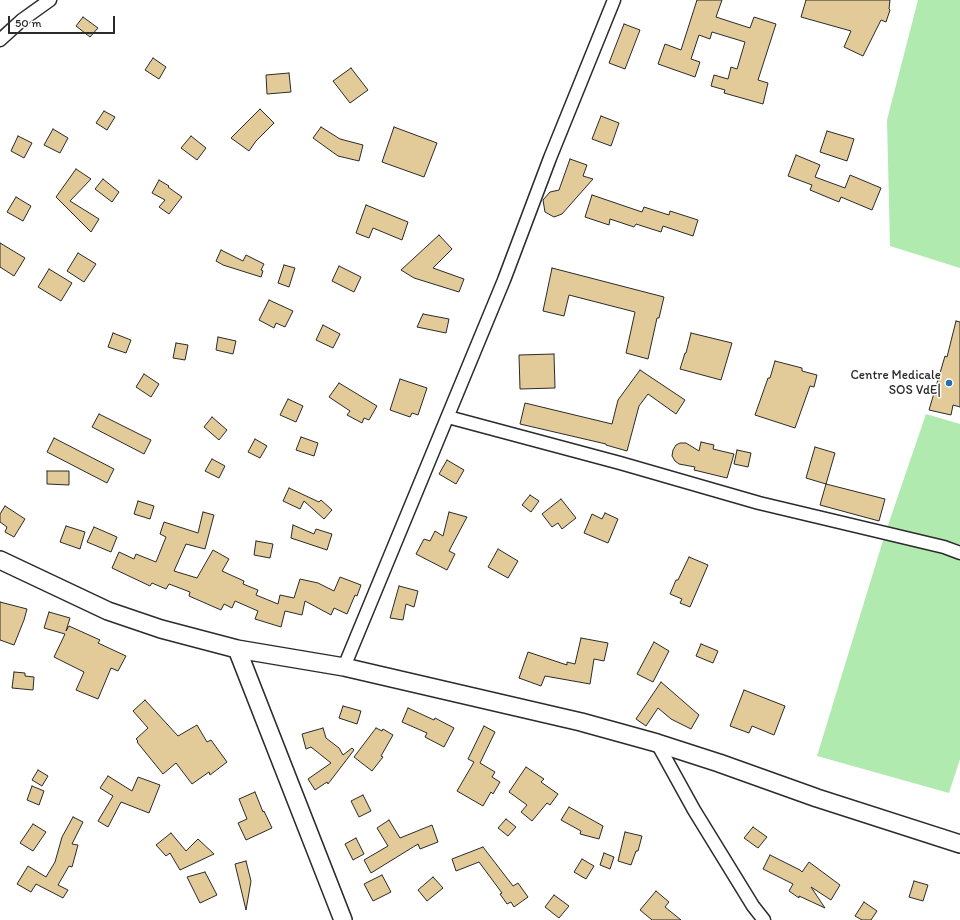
<!DOCTYPE html>
<style>
body{margin:0}
#map{position:relative;width:960px;height:920px;overflow:hidden;background:#fff;font-family:Itim,sans-serif}
canvas{display:block}
.scale{position:absolute;left:8px;top:16px;width:107px;height:18px;box-sizing:border-box;border:2px solid #2b2b2b;border-top:0;padding-left:5px;font-size:12px;line-height:14px;white-space:nowrap;color:#2b2b2b;-webkit-text-stroke:3px #fff;paint-order:stroke}
</style>
<div id="map">
<canvas width="960" height="920"></canvas>
<div class="scale">50 m</div>
</div>
<script>
const ctx = document.querySelector('canvas').getContext('2d');
ctx.lineJoin = 'round';
function fill(path, color) {
  ctx.fillStyle = color;
  ctx.fill(path, 'evenodd');
}
function shape(rows) {
  const path = new Path2D();
  for (const r of rows) {
    path.moveTo(r[0], r[1]);
    for (let i = 2; i < r.length; i += 2) path.lineTo(r[i], r[i + 1]);
  }
  return path;
}
function trace(path, color, width, dash) {
  ctx.strokeStyle = color;
  ctx.lineWidth = width;
  ctx.lineCap = dash ? 'butt' : 'round';
  ctx.setLineDash(dash || []);
  ctx.stroke(path);
}
function write(font, color, halo, rows, align = 'center') {
  ctx.font = font + ' Itim,sans-serif';
  ctx.lineWidth = 3;
  ctx.setLineDash([]);
  ctx.textBaseline = 'middle';
  ctx.strokeStyle = halo;
  ctx.fillStyle = color;
  for (const [text, x, y, turn = 0] of rows) {
    ctx.save();
    ctx.translate(x, y);
    ctx.rotate((+turn || 0) * Math.PI / 180);
    ctx.textAlign = isNaN(turn) ? turn : align;
    if (halo) ctx.strokeText(text, 0, 0);
    ctx.fillText(text, 0, 0);
    ctx.restore();
  }
}
const green = shape([
 [918,0,960,0,960,268,890,246,887,120],
 [926,414,960,424,960,759,949,793,817,756,885,534]
]);
const building = shape([
 [697,0,722,0,716,17,750,28,754,17,776,24,758,80,768,83,763,104,724,93,725,90,711,86,714,75,728,79,731,67,737,69,745,42,712,32,710,39,699,35,691,59,700,62,695,77,658,64,665,44,681,50,697,0],
 [806,0,890,0,889,9,890,10,886,22,881,20,863,56,844,47,851,31,801,17,806,0],
 [83,17,98,28,90,37,76,26,83,17],
 [624,24,640,30,625,69,609,63,624,24],
 [153,58,166,67,159,79,145,70,153,58],
 [351,68,368,90,350,103,333,81,351,68],
 [289,73,291,92,267,94,266,75,289,73],
 [260,109,274,123,256,141,249,151,231,138,260,109],
 [104,111,115,117,107,130,96,123,104,111],
 [601,116,619,123,611,146,592,139,601,116],
 [321,127,340,139,363,145,359,161,338,156,313,138,321,127],
 [394,127,437,143,424,177,382,162,394,127],
 [53,129,68,138,60,153,44,145,53,129],
 [827,131,854,139,847,161,820,152,827,131],
 [18,136,32,143,24,158,11,151,18,136],
 [191,136,206,148,197,160,181,148,191,136],
 [796,155,820,165,815,177,845,188,850,175,881,188,872,210,841,197,839,202,810,190,812,185,788,176,796,155],
 [570,159,587,165,583,176,593,179,562,214,554,217,545,212,543,200,550,192,559,190,570,159],
 [76,169,91,179,70,201,99,219,91,232,56,197,76,169],
 [103,179,119,192,112,202,95,189,103,179],
 [159,180,169,186,168,187,182,197,169,214,159,207,165,200,152,193,159,180],
 [592,195,642,212,644,207,669,215,670,211,698,220,693,236,663,226,661,232,636,224,634,227,610,219,609,225,585,217,592,195],
 [16,197,31,206,23,221,7,212,16,197],
 [366,205,408,222,402,240,373,228,369,238,356,233,366,205],
 [439,235,452,249,433,268,464,279,459,292,414,278,401,270,439,235],
 [0,243,25,258,14,276,0,267,0,243],
 [221,250,243,261,246,255,264,264,261,270,263,271,261,277,223,265,216,261,221,250],
 [78,253,96,264,84,282,67,271,78,253],
 [284,265,295,268,289,287,278,283,284,265],
 [339,266,361,277,354,292,332,281,339,266],
 [552,268,664,297,659,318,657,318,648,359,626,353,635,312,569,295,564,316,543,311,552,268],
 [49,269,72,283,61,301,38,287,49,269],
 [269,300,293,311,285,327,276,323,274,328,259,320,269,300],
 [423,314,449,319,446,333,417,327,423,314],
 [956,321,960,322,960,407,953,405,951,415,929,410,945,356,947,357,956,321],
 [323,325,340,334,333,348,316,340,323,325],
 [113,333,131,340,126,353,108,347,113,333],
 [691,333,732,343,721,380,680,369,685,353,686,353,691,333],
 [218,337,236,341,233,354,216,350,218,337],
 [176,343,188,345,185,360,173,358,176,343],
 [554,354,555,388,520,389,519,355,554,354],
 [775,361,802,368,802,371,817,375,814,387,810,386,795,428,755,415,768,378,770,378,775,361],
 [640,370,685,400,676,414,648,394,639,406,627,451,606,445,606,444,520,424,525,403,612,424,618,400,640,370],
 [144,374,159,384,151,397,136,387,144,374],
 [400,379,427,388,418,415,412,413,410,417,390,410,400,379],
 [339,383,377,406,369,420,364,418,362,423,347,415,350,411,329,397,339,383],
 [288,399,303,406,296,422,280,415,288,399],
 [99,414,151,440,144,454,92,427,99,414],
 [212,417,227,430,219,440,204,427,212,417],
 [301,437,318,443,314,456,296,450,301,437],
 [54,438,114,469,107,483,47,452,54,438],
 [255,439,267,446,260,458,248,452,255,439],
 [701,442,714,445,713,449,734,454,727,478,694,470,695,467,679,464,675,461,672,456,673,450,676,445,680,443,686,443,699,451,701,442],
 [815,447,835,453,826,484,806,478,815,447],
 [737,450,751,453,748,467,734,464,737,450],
 [212,459,225,466,219,478,205,471,212,459],
 [447,460,464,470,456,484,439,474,447,460],
 [47,471,69,471,69,485,47,484,47,471],
 [826,484,885,499,879,521,820,505,826,484],
 [289,488,319,502,321,500,332,510,324,519,304,501,300,509,283,501,289,488],
 [530,495,539,501,531,512,522,505,530,495],
 [561,499,576,518,562,529,558,523,552,527,542,514,561,499],
 [138,501,154,506,150,519,134,514,138,501],
 [5,506,25,519,14,537,5,532,7,527,0,522,0,514,5,506],
 [203,512,214,515,205,549,186,544,174,571,197,578,213,550,229,559,222,571,244,581,243,584,258,590,256,595,278,604,280,595,294,598,300,579,318,583,334,591,340,577,361,585,357,596,355,595,347,614,334,608,331,615,305,601,302,615,285,611,281,627,255,619,258,611,235,601,232,608,224,604,221,610,189,596,190,592,169,584,166,589,152,583,150,586,112,568,119,552,134,559,136,554,156,562,166,537,160,534,164,522,198,533,203,512],
 [449,512,467,517,449,551,455,554,447,570,416,554,424,539,430,541,435,531,443,536,449,512],
 [605,513,618,519,608,543,584,533,592,514,602,519,605,513],
 [293,525,314,534,316,529,332,534,327,550,291,538,293,525],
 [66,526,85,532,80,549,60,542,66,526],
 [94,527,117,537,111,552,87,542,94,527],
 [256,541,273,544,270,558,254,555,256,541],
 [498,549,518,561,508,578,488,567,498,549],
 [689,557,708,565,690,607,680,603,682,599,670,594,676,580,678,580,689,557],
 [399,586,418,591,414,607,406,604,403,620,390,618,399,586],
 [0,602,27,609,24,620,14,645,0,640,0,602],
 [49,612,70,618,66,631,69,626,100,640,98,643,126,656,118,671,111,668,98,699,76,690,84,672,54,657,65,634,44,628,49,612],
 [581,638,608,643,604,661,594,659,590,684,545,676,541,686,519,678,528,652,567,665,567,662,575,664,581,638],
 [654,642,669,651,653,682,637,674,654,642],
 [701,644,718,651,713,663,696,656,701,644],
 [14,672,25,673,25,676,34,677,33,690,12,688,14,672],
 [661,682,699,715,691,729,671,719,658,708,646,726,636,719,661,682],
 [744,690,785,706,774,735,752,726,749,733,730,726,744,690],
 [145,700,178,736,197,725,207,742,211,740,227,762,210,775,209,772,192,784,176,763,163,774,137,742,138,741,136,739,148,728,133,711,145,700],
 [343,706,361,711,357,724,339,718,343,706],
 [408,708,434,720,435,718,454,728,444,747,425,737,427,733,402,722,408,708],
 [484,726,495,732,480,763,495,772,492,777,500,782,493,794,491,792,483,806,457,791,474,762,468,759,484,726],
 [323,728,326,738,339,748,343,755,352,748,354,750,328,784,327,782,315,790,308,779,331,763,311,747,306,749,302,734,323,728],
 [376,728,382,731,383,729,393,735,381,756,383,757,372,771,354,757,376,728],
 [526,767,544,779,541,782,558,794,550,805,547,803,532,821,521,812,527,805,509,792,526,767],
 [38,770,48,776,42,786,32,780,38,770],
 [108,776,132,791,138,777,160,785,149,813,121,802,108,827,98,821,113,796,100,788,108,776],
 [32,786,44,791,39,805,27,800,32,786],
 [255,792,263,812,264,811,272,828,246,840,238,823,247,819,239,799,255,792],
 [363,795,371,811,359,817,351,801,363,795],
 [569,807,603,826,599,839,580,834,581,831,561,820,569,807],
 [73,817,83,822,72,844,78,845,72,867,69,866,58,885,68,890,63,898,36,884,31,892,17,884,28,866,46,877,55,862,62,837,73,817],
 [506,819,516,827,508,836,498,828,506,819],
 [389,820,400,838,432,825,438,842,420,849,418,844,371,873,364,860,388,846,377,828,389,820],
 [33,824,46,832,33,851,20,843,33,824],
 [753,827,767,837,758,848,744,838,753,827],
 [625,832,642,836,638,851,636,851,631,865,618,861,625,832],
 [171,833,186,851,198,839,214,854,180,870,170,853,166,856,156,845,171,833],
 [356,838,364,854,353,860,345,844,356,838],
 [483,847,513,886,518,883,528,897,514,907,511,902,507,904,500,894,502,893,479,862,456,871,452,859,483,847],
 [604,853,614,857,610,869,600,865,604,853],
 [770,855,800,870,802,872,809,862,840,885,831,900,811,887,825,908,799,896,799,898,789,891,793,884,763,869,770,855],
 [582,859,594,866,586,879,574,872,582,859],
 [246,861,251,881,246,910,235,864,246,861],
 [205,872,217,895,200,903,187,877,205,872],
 [382,875,391,892,373,901,364,884,382,875],
 [433,877,443,888,427,901,418,890,433,877],
 [914,881,928,885,923,901,909,897,914,881],
 [656,891,669,902,665,907,681,920,652,920,640,910,656,891],
 [554,895,569,906,559,918,545,907,554,895],
 [864,902,877,911,871,920,862,920,855,916,864,902]
]);
const street = shape([
 [0,40,22,20,50,0],
 [448,417,620,463,759,503,944,547,960,553],
 [344,667,504,280,550,158,614,0],
 [657,743,694,810,753,906,764,920]
]);
const secondary = shape([
 [0,560,108,611,161,629,237,649,344,667,581,722,657,743,719,763,817,798,960,844],
 [237,649,343,920]
]);
const markers = [
 [949,383,4,"#1f6fb2"]
];
const poiNames = [
 ["Centre Medicale",941,376],
 ["SOS VdE|",941,391]
];
fill(green, '#b0eaaf');
fill(building, '#e2ca99');
trace(building, '#2b2b2b', 1);
trace(street, '#2b2b2b', 15);
trace(secondary, '#2b2b2b', 20);
trace(street, '#fff', 12);
trace(secondary, '#fff', 17);
for (const [x, y, r, color] of markers) {
  const dot = new Path2D();
  dot.arc(x, y, r, 0, 2 * Math.PI);
  ctx.fillStyle = color;
  ctx.fill(dot);
  trace(dot, '#fff', 1.5);
}
write('13px', '#2b2b2b', '#fff', poiNames, 'right');
</script>
